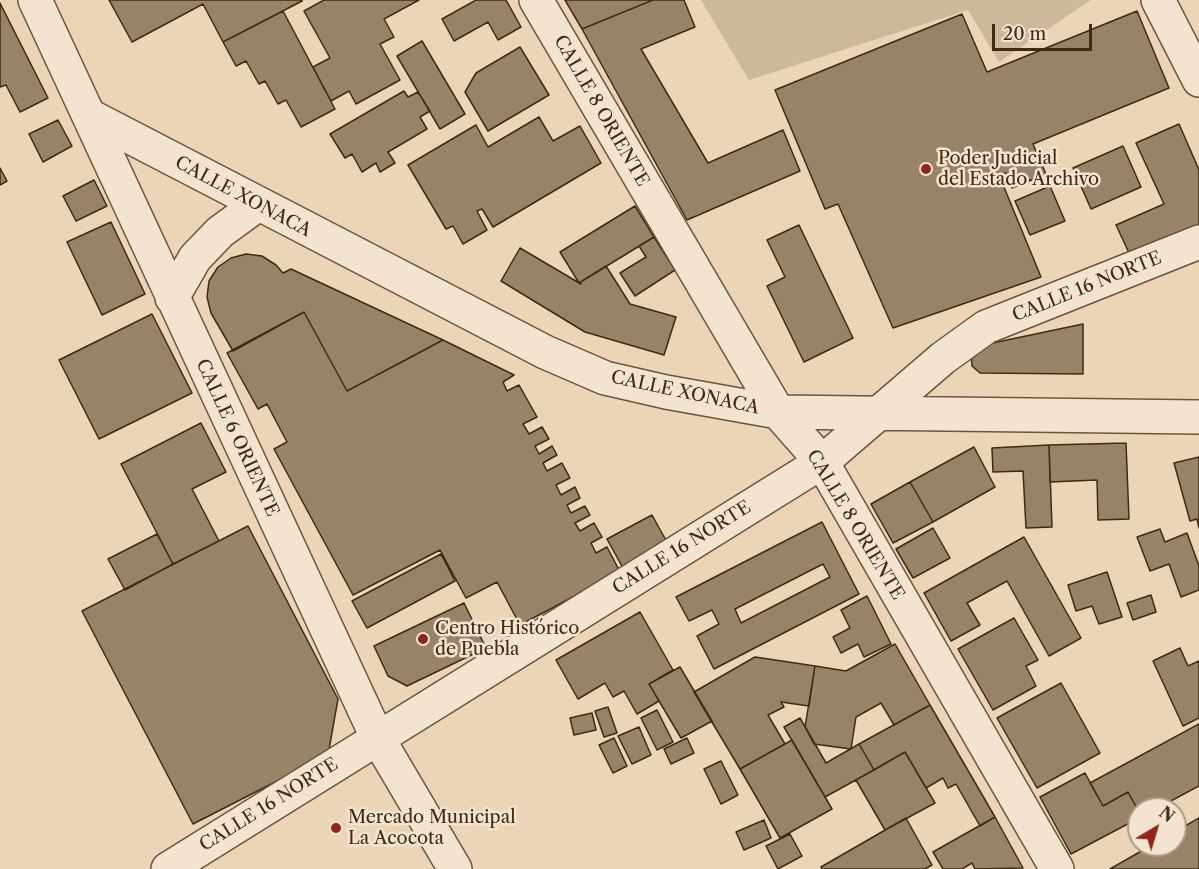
<!DOCTYPE html>
<meta charset="utf-8">
<style>
body{margin:0}
#map{position:relative;width:1199px;height:869px;overflow:hidden;background:#ebd5b6;font-family:"Libre Caslon Text",serif}
canvas{display:block}
.north{position:absolute;left:1127px;top:797px;width:60px;height:60px;box-sizing:border-box;background:#f2e4d0;border:2px solid #aa9a85;border-radius:50%;rotate:38deg;font-size:16px;font-weight:700;line-height:24px;text-align:center;color:#3e2b15}
.north::after{content:'';display:block;margin:auto;width:21px;height:27px;background:#8f2418;clip-path:polygon(50% 0,100% 100%,50% 72%,0 100%)}
.scale{position:absolute;left:992px;top:24px;width:100px;height:27px;box-sizing:border-box;border:3px solid #3e2b15;border-top:0;padding-left:8px;font-size:18px;line-height:21px;white-space:nowrap;color:#3e2b15;-webkit-text-stroke:4px #f2e4d0;paint-order:stroke}
</style>
<div id="map">
<canvas width="1199" height="869"></canvas>
<div class="north">N</div>
<div class="scale">20 m</div>
</div>
<script>
const ctx = document.querySelector('canvas').getContext('2d');
ctx.lineJoin = 'round';
function fill(path, color) {
  ctx.fillStyle = color;
  ctx.fill(path, 'evenodd');
}
function shape(rows) {
  const path = new Path2D();
  for (const r of rows) {
    path.moveTo(r[0], r[1]);
    for (let i = 2; i < r.length; i += 2) path.lineTo(r[i], r[i + 1]);
  }
  return path;
}
function trace(path, color, width, dash) {
  ctx.strokeStyle = color;
  ctx.lineWidth = width;
  ctx.lineCap = dash ? 'butt' : 'round';
  ctx.setLineDash(dash || []);
  ctx.stroke(path);
}
function write(font, color, halo, rows, align = 'center') {
  ctx.font = font + ' "Libre Caslon Text",serif';
  ctx.lineWidth = 5;
  ctx.setLineDash([]);
  ctx.textBaseline = 'middle';
  ctx.strokeStyle = halo;
  ctx.fillStyle = color;
  for (const [text, x, y, turn = 0] of rows) {
    ctx.save();
    ctx.translate(x, y);
    ctx.rotate((+turn || 0) * Math.PI / 180);
    ctx.textAlign = isNaN(turn) ? turn : align;
    if (halo) ctx.strokeText(text, 0, 0);
    ctx.fillText(text, 0, 0);
    ctx.restore();
  }
}
const green = shape([
 [701,0,1091,0,999,62,968,10,749,80]
]);
const building = shape([
 [109,0,302,0,302,1,223,42,203,4,132,42,109,0],
 [324,0,419,0,384,19,394,37,380,44,400,80,356,104,349,91,331,101,313,67,330,58,304,11,324,0],
 [506,0,521,27,498,40,488,22,454,41,442,19,476,0,506,0],
 [565,0,653,0,582,29,565,0],
 [653,0,684,0,695,27,641,49,708,163,783,130,800,171,687,220,582,29,653,0],
 [0,3,48,98,20,112,6,85,0,87,0,3],
 [283,11,335,109,301,127,286,100,278,104,265,81,259,84,246,61,236,66,223,42,283,11],
 [1137,11,1169,88,1033,144,1046,174,1012,188,1006,173,999,175,1041,277,893,328,838,204,825,209,775,90,962,14,987,72,1137,11],
 [422,41,465,114,440,129,397,56,422,41],
 [520,47,549,95,488,131,465,92,476,73,520,47],
 [404,91,408,97,418,92,430,111,420,117,427,129,388,152,395,163,380,172,376,163,362,172,352,154,345,158,330,134,404,91],
 [539,117,553,141,580,126,601,163,493,227,482,209,477,211,487,230,463,244,453,226,446,229,408,165,476,125,488,147,539,117],
 [58,120,72,146,43,162,29,134,58,120],
 [1179,124,1199,170,1199,226,1130,255,1116,225,1164,204,1136,143,1179,124],
 [1123,146,1141,187,1091,209,1073,168,1123,146],
 [0,168,7,181,0,185,0,168],
 [94,180,107,206,76,221,63,196,94,180],
 [1050,186,1065,221,1030,235,1015,201,1050,186],
 [635,206,654,237,579,283,560,252,635,206],
 [111,222,145,294,102,315,67,242,111,222],
 [799,225,853,338,804,362,767,286,785,277,767,240,799,225],
 [654,237,675,270,635,296,620,273,646,257,639,246,654,237],
 [520,248,581,284,579,283,606,266,630,304,676,317,664,355,585,332,501,281,520,248],
 [246,254,262,256,276,265,283,273,291,269,443,340,347,391,304,312,233,351,211,313,207,297,209,281,218,267,231,258,246,254],
 [304,312,347,391,443,340,514,375,503,382,507,391,519,385,537,417,523,424,529,434,542,427,549,439,535,446,539,454,552,446,557,455,543,463,547,471,562,463,570,478,556,485,561,495,575,487,580,498,567,505,571,513,585,506,590,515,575,523,580,531,594,523,602,537,591,543,596,553,607,547,620,572,520,625,497,582,466,598,440,550,353,595,274,449,287,442,267,404,258,409,227,353,304,312],
 [152,314,192,393,99,439,59,360,152,314],
 [1083,324,1083,374,980,373,972,366,971,355,983,345,1083,324],
 [201,423,226,472,192,489,219,541,173,564,121,464,201,423],
 [1126,443,1129,519,1098,520,1097,480,1050,482,1049,445,1126,443],
 [1049,445,1052,527,1026,528,1023,471,993,472,992,448,1049,445],
 [974,447,995,487,933,522,910,482,974,447],
 [1199,457,1199,528,1197,519,1190,521,1174,463,1199,457],
 [910,482,933,522,893,543,871,504,910,482],
 [652,515,668,544,623,568,607,539,652,515],
 [822,522,859,594,714,669,697,636,719,624,712,610,689,621,676,597,822,522],
 [823,564,830,577,741,623,735,609,823,564],
 [248,526,338,699,328,755,193,824,82,611,248,526],
 [933,528,950,558,913,578,896,549,933,528],
 [1160,529,1165,542,1187,533,1199,566,1199,590,1181,597,1169,564,1150,571,1137,537,1160,529],
 [157,534,173,564,125,590,108,559,157,534],
 [1024,537,1081,638,1049,656,1007,581,967,603,980,625,951,641,924,593,1024,537],
 [441,554,455,581,367,628,352,601,441,554],
 [1107,572,1122,617,1099,624,1092,606,1076,611,1068,585,1107,572],
 [1151,595,1156,612,1133,620,1127,603,1151,595],
 [867,596,891,644,864,657,858,644,841,653,833,637,850,628,841,610,867,596],
 [464,603,486,648,407,686,388,676,374,646,464,603],
 [640,612,673,670,649,684,659,701,637,714,624,691,613,697,605,683,578,699,556,660,640,612],
 [1014,618,1038,660,1026,666,1036,686,993,710,958,649,1014,618],
 [895,644,930,705,894,725,881,703,856,717,851,749,814,744,805,727,815,666,846,671,895,644],
 [1180,648,1188,666,1199,661,1199,718,1183,726,1153,661,1180,648],
 [755,657,815,666,809,706,781,702,784,707,768,715,785,744,740,769,694,692,755,657],
 [680,667,712,721,681,738,649,684,680,667],
 [1061,683,1100,753,1037,788,997,718,1061,683],
 [930,705,995,817,980,826,956,784,948,788,943,778,926,788,905,752,874,770,859,744,930,705],
 [608,707,617,733,604,737,595,711,608,707],
 [657,710,673,742,657,750,641,718,657,710],
 [592,713,596,730,574,735,570,718,592,713],
 [800,718,826,763,859,744,874,770,825,797,784,727,800,718],
 [1199,724,1199,786,1156,809,1139,809,1139,812,1128,792,1103,806,1090,783,1199,724],
 [639,727,651,755,632,764,618,736,639,727],
 [614,738,627,766,613,773,599,745,614,738],
 [687,738,694,753,671,764,664,749,687,738],
 [792,740,832,809,780,838,740,769,792,740],
 [905,752,935,803,885,830,856,780,905,752],
 [721,761,738,795,721,804,704,769,721,761],
 [1085,773,1103,806,1128,792,1139,812,1139,818,1071,854,1040,797,1085,773],
 [995,817,1023,868,975,869,972,863,962,869,943,869,933,852,995,817],
 [906,818,932,865,925,869,822,869,821,867,906,818],
 [1199,818,1199,869,1110,869,1152,845,1175,845,1175,832,1199,818],
 [764,820,771,838,744,850,736,832,764,820],
 [790,834,802,856,778,869,766,846,790,834]
]);
const street = shape([
 [35,0,377,737,455,869],
 [536,0,778,412,822,462,1057,869],
 [1158,0,1199,80],
 [90,116,545,352,605,378,666,392,778,412,1199,417],
 [172,298,195,258,220,232,257,205],
 [168,869,822,462,943,358,986,327,1199,242]
]);
const markers = [
 [926,169,6,"#8f2418"],
 [423,639,6,"#8f2418"],
 [336,828,6,"#8f2418"]
];
const streetNames = [
 ["CALLE 8 ORIENTE",601,111,60],
 ["CALLE XONACA",243,197,28],
 ["CALLE 16 NORTE",1087,287,-22],
 ["CALLE XONACA",685,393,12],
 ["CALLE 6 ORIENTE",237,438,65],
 ["CALLE 8 ORIENTE",855,525,59],
 ["CALLE 16 NORTE",682,548,-32],
 ["CALLE 16 NORTE",269,805,-32]
];
const poiNames = [
 ["Poder Judicial",938,159],
 ["del Estado Archivo",938,180],
 ["Centro Histórico",435,629],
 ["de Puebla",435,650],
 ["Mercado Municipal",348,818],
 ["La Acocota",348,839]
];
fill(green, '#ceb89b');
fill(building, '#988369');
trace(building, '#3e2b15', 1.5);
trace(street, '#69563d', 36);
trace(street, '#f2e4d0', 33);
for (const [x, y, r, color] of markers) {
  const dot = new Path2D();
  dot.arc(x, y, r, 0, 2 * Math.PI);
  ctx.fillStyle = color;
  ctx.fill(dot);
  trace(dot, '#f2e4d0', 2);
}
write('18px', '#3e2b15', '#f2e4d0', streetNames);
write('18px', '#3e2b15', '#f2e4d0', poiNames, 'left');
</script>
